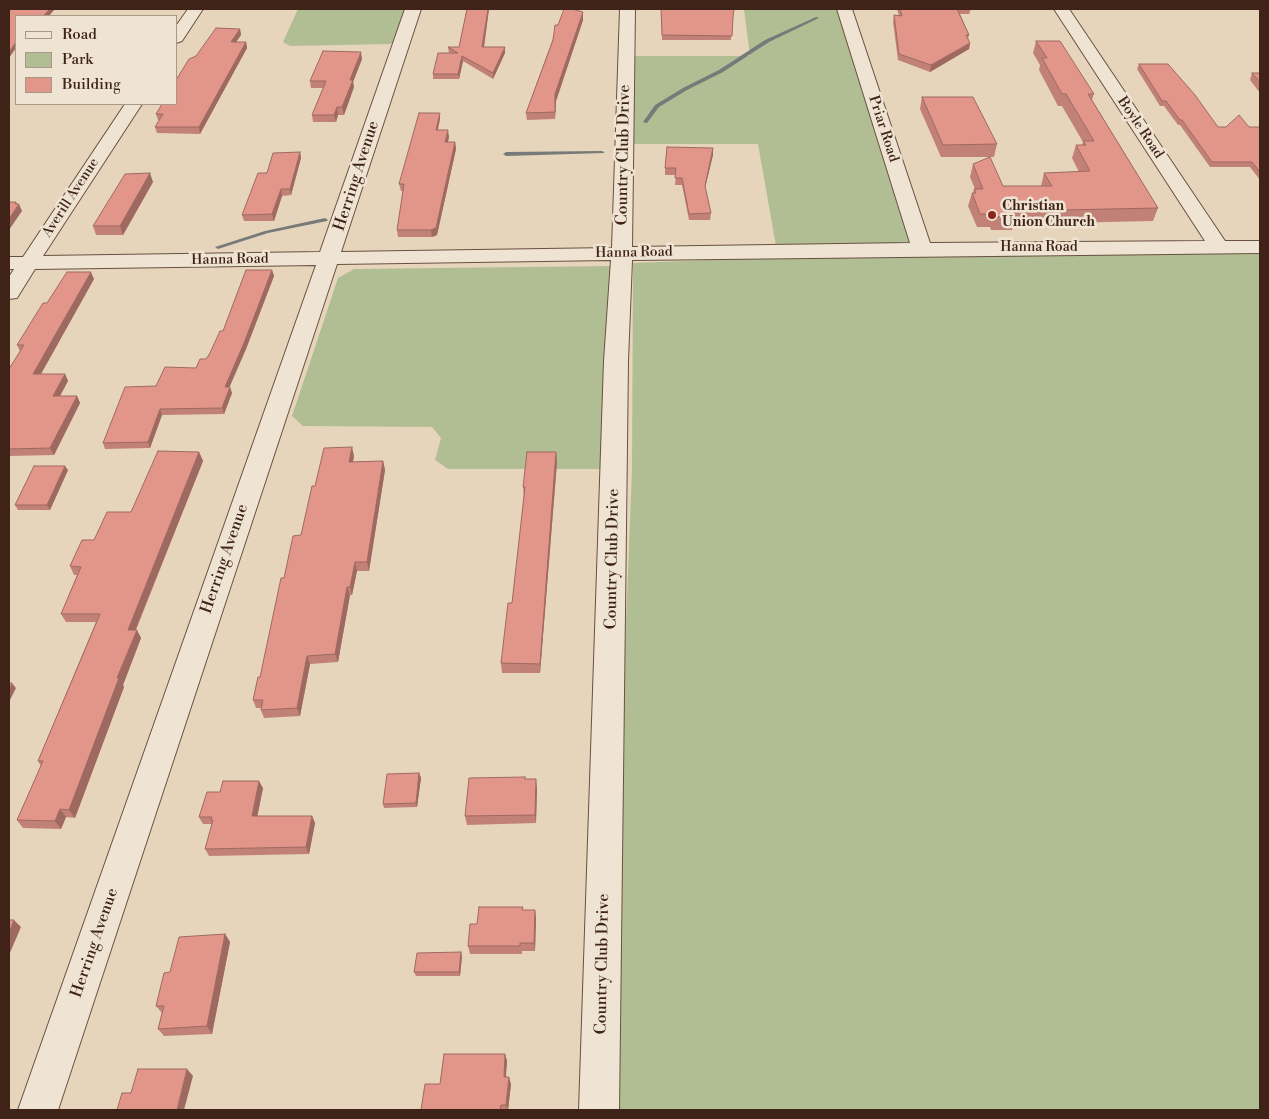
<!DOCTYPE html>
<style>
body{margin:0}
#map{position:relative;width:1269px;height:1119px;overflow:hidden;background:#e7d5bb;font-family:"Libre Bodoni",serif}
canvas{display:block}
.frame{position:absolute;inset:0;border:10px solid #3f2318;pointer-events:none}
.legend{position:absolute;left:15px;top:15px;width:162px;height:90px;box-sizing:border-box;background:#efe4d3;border:1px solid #a99788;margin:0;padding:6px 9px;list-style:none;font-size:15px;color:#3f2318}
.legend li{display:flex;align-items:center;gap:10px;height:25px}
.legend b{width:25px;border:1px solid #a99788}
</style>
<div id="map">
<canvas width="1269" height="1119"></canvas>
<div class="frame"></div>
<ul class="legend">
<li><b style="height:6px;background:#efe4d3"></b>Road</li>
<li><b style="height:14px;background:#b1be94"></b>Park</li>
<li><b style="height:14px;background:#e2968a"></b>Building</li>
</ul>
</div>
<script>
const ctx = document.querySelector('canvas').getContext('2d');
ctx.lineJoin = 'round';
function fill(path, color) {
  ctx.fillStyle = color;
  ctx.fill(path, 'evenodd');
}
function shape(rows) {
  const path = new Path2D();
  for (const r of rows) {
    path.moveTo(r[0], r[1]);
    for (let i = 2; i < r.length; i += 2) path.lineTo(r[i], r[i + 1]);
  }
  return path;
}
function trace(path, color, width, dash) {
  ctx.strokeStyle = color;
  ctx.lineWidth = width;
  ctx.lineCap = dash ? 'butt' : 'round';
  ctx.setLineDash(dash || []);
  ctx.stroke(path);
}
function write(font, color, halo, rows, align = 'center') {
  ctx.font = font + ' "Libre Bodoni",serif';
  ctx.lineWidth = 5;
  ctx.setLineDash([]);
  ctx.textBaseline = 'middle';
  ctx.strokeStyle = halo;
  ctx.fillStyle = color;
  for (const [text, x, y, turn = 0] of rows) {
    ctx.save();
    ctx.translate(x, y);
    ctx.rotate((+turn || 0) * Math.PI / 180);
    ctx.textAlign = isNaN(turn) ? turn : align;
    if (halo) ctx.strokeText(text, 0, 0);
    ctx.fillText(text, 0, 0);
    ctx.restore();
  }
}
const green = shape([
 [298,9,410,9,399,40,390,44,290,46,283,42],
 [744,9,842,9,910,244,776,246,758,144,633,144,634,56,750,56],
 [1260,252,1260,1110,616,1110,620,776,632,469,633,263,783,257],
 [611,266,601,469,448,469,435,460,441,438,432,427,303,426,292,416,338,278,354,269]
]);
const stream = shape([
 [816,17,819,18,769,42,723,72,687,90,659,107,647,123,643,122,655,105,683,88,719,70,765,40,816,17],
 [602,151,604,152,604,153,506,156,503,154,506,152,602,151],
 [325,218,328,220,327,221,268,233,218,249,215,247,265,231,325,218]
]);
const street = shape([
 [188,9,203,9,182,41,176,43,176,26,188,9],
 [405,9,421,9,341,252,612,248,620,9,635,9,632,247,910,243,837,9,852,9,930,243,1205,241,1054,9,1069,9,1225,241,1260,241,1260,253,632,260,628,361,619,1110,579,1110,604,361,611,260,337,264,58,1110,18,1110,316,265,35,269,17,298,9,299,9,277,14,269,9,269,9,257,23,257,125,104,142,104,43,256,320,252,405,9]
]);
const wall = shape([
 [467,9,489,9,484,47,505,47,505,53,493,79,463,61,459,79,433,79,433,74,449,53,448,47,459,47],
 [661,9,732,22,731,40,662,40],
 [897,9,971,9,969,14,960,14,969,35,968,39,970,43,969,49,930,72,898,60,893,22,894,15,899,16],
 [583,20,556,101,555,119,527,120,526,113,558,25],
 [240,29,241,35,236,42,246,42,247,48,200,134,157,133,155,127,159,120,158,120,156,114,196,56],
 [1036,41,1094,94,1092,100,1158,208,1153,221,1014,224,1012,230,991,230,990,227,977,227,968,206,972,193,973,193,974,189,975,189,970,177,973,164,1003,186,1041,186,1044,173,1079,172,1072,158,1076,145,1082,145,1083,142,1062,106,1058,106,1039,70,1040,65,1033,53],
 [362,59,353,82,354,87,344,115,338,115,336,122,313,122,312,115,323,88,311,88,310,81],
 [1139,64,1218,127,1260,127,1260,180,1250,167,1210,167,1180,125,1178,125,1164,106,1160,106,1137,69],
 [1252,73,1260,73,1260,93,1250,80],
 [922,97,997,144,994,157,941,157,920,109],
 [440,113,440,119,438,130,449,137,448,142,455,142,456,149,437,235,432,237,398,237,397,230,403,191,401,191,399,184],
 [713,148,713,155,705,188,711,213,710,220,689,220,682,185,675,185,676,175,665,175,665,168],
 [300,152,301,158,291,195,282,196,274,221,244,221,242,215,267,173],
 [153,182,123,235,96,235,93,226],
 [272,270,274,276,246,349,229,387,232,393,224,414,162,415,150,448,105,449,103,443,156,386,196,368,206,359,223,331],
 [94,279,41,374,65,374,68,381,60,396,77,396,80,403,54,455,9,456,9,369,20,351,17,345,47,303],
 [199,452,203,461,136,630,141,638,123,685,124,687,75,818,66,817,61,829,23,828,17,820,41,766,38,761,96,622,66,622,61,614,77,575,74,575,70,566,94,540,131,512],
 [556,452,557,462,540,673,502,673,501,663,512,603,524,497,523,487],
 [354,456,353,462,383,461,385,470,369,571,357,571,352,595,350,595,338,662,310,664,300,716,264,718,261,710,261,708,256,708,253,700,260,677,284,578,301,535,315,486],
 [68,470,50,510,18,510,15,505],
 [419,773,421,778,417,807,384,808,383,804],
 [263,788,257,816,312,816,315,823,309,854,209,856,205,849,212,824,203,824,199,817,220,792],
 [537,788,536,823,467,825,465,816],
 [523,910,535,910,536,919,535,951,522,951,522,954,470,954,468,946,477,924],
 [225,934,230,942,212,1034,164,1036,158,1029,162,1013,156,1006,170,972],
 [462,956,460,976,416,976,414,972],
 [505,1054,507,1061,506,1077,511,1084,508,1110,421,1110,440,1084]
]);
const shadedWall = shape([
 [50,9,55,9,49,16,43,16],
 [488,9,489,9,483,53,482,47],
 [583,12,583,20,556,101,555,119,555,94],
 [240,29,241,35,232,48,231,42],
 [16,42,16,48,9,58,9,52],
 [246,42,247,48,200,134,199,127],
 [970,43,969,49,930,72,931,65],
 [505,47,505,53,493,79,493,73],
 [361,52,362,59,353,82,354,87,344,115,342,107,350,80],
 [462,56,463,61,459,79,458,74],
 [337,107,338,115,336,122,334,115],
 [440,113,440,119,436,136,436,130],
 [448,130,449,137,446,149,445,142],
 [455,142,456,149,437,235,432,237,431,230],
 [713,148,713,155,704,192,705,186],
 [300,152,301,158,291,195,290,189],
 [150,173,153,182,123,235,120,226],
 [281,189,282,196,274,221,272,214],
 [16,202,18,206,19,204,22,211,9,230,9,219],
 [272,270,274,276,246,349,227,393,225,387],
 [91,272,94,279,37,381,33,374],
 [65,374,68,381,56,403,53,396],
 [230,387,232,393,224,414,222,408],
 [77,396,80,403,54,455,50,448],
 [160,409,162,415,150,448,148,442],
 [352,447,354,456,351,470,349,462],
 [199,452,203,461,132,638,128,630],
 [556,452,557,462,540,673,540,664],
 [383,461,385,470,369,571,367,562],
 [65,466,68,470,50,510,47,505],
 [355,562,357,571,352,595,350,587],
 [347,587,350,595,338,662,335,654],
 [137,630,141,638,123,685,124,687,75,818,69,810,117,678],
 [307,656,310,664,300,716,297,708],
 [12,683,16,688,9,702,9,691],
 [419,773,421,778,417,807,416,803],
 [536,779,537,788,536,823,535,815],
 [259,781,263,788,256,823,252,816],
 [60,809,66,817,61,829,55,821],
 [312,816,315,823,309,854,306,847],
 [535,910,536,919,535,951,534,943],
 [14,920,21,927,9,955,9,933],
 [225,934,230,942,212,1034,207,1026],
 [461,952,462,956,460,976,459,972],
 [505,1054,507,1061,505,1084,504,1077],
 [187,1069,193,1076,184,1110,177,1110],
 [509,1077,511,1084,508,1110,506,1105]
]);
const building = shape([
 [11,9,50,9,43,16,16,16,16,42,9,52,9,11,11,9],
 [467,9,488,9,482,47,505,47,493,73,462,56,458,74,433,74,438,53,458,53,448,47,459,47,467,9],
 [564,9,572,9,583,12,555,94,555,112,526,113,553,40,555,25,558,25,564,9],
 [661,9,734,9,733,17,732,36,662,35,661,9],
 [900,9,957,9,969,35,966,35,970,43,931,65,899,54,894,15,902,16,900,9],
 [216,28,240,29,231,42,246,42,199,127,155,127,163,114,156,114,162,104,176,104,176,80,189,59,196,56,216,28],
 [1036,41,1060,41,1094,94,1088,94,1158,208,1013,211,1016,216,994,217,993,214,980,214,972,193,976,193,974,189,983,189,973,164,990,157,1003,186,1052,186,1044,173,1090,171,1076,145,1086,145,1083,141,1094,141,1066,94,1062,94,1042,58,1047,58,1036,41],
 [323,51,361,52,350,80,353,80,342,107,337,107,334,115,312,115,326,81,310,81,323,51],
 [1139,64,1168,64,1195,95,1218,127,1226,127,1239,115,1249,127,1260,127,1260,172,1252,162,1212,162,1182,120,1180,120,1166,101,1162,101,1139,64],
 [1252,73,1260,73,1260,82,1252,73],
 [922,97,973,97,997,144,943,145,922,97],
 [419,113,440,113,436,130,448,130,445,142,455,142,436,228,431,230,397,230,404,184,399,184,419,113],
 [667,147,713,148,705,186,711,213,689,214,682,178,675,178,676,168,665,168,667,147],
 [300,152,290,189,281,189,272,214,242,215,258,173,267,173,273,153,300,152],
 [150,173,120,226,93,226,125,174,150,173],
 [9,202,16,202,15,204,19,204,9,219,9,202],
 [246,270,272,270,244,343,225,387,230,387,222,408,160,409,148,442,103,443,125,387,156,386,165,367,196,368,200,359,206,359,209,355,220,331,223,331,246,270],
 [67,272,91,272,33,374,65,374,53,396,77,396,50,448,9,449,9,369,24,345,17,345,43,303,47,303,67,272],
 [352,447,349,462,383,461,367,562,355,562,350,587,347,587,335,654,307,656,297,708,261,710,263,700,253,700,258,677,260,677,281,578,284,578,293,536,301,535,312,486,315,486,324,448,352,447],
 [158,451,199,452,128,630,137,630,117,678,119,678,69,810,60,809,55,821,17,820,43,761,38,761,100,614,61,614,81,567,70,566,82,540,94,540,107,512,131,512,158,451],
 [527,452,556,452,540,664,501,663,508,603,512,603,525,487,523,487,527,452],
 [34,466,65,466,47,505,15,505,34,466],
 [9,683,12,683,9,691,9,683],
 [419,773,416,803,383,804,387,774,419,773],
 [525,777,525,779,536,779,535,815,465,816,469,778,525,777],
 [223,781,259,781,252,816,312,816,306,847,205,849,213,820,211,820,212,817,199,817,207,792,220,792,223,781],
 [479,907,523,907,522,910,535,910,534,943,520,943,520,946,468,946,470,924,477,924,479,907],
 [9,920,14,920,9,933,9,920],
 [225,934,207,1026,158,1029,164,1006,156,1006,164,973,170,972,179,937,225,934],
 [461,952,459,972,414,972,417,953,461,952],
 [444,1054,505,1054,504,1077,509,1077,506,1105,501,1105,500,1110,421,1110,425,1084,440,1084,444,1054],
 [138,1069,187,1069,177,1110,117,1110,122,1093,131,1093,138,1069]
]);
const markers = [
 [992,215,5,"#8f2418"]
];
const farStreetnames = [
 ["Boyle Road",1140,128,56],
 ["Priar Road",883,129,72],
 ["Averill Avenue",71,198,-57],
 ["Hanna Road",1039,248],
 ["Hanna Road",634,253,-1],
 ["Hanna Road",230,260,-1]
];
const farPoinames = [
 ["Christian",1002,207],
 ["Union Church",1002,223]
];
const streetNames = [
 ["Country Club Drive",624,155,-89],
 ["Herring Avenue",357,176,-72],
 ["Herring Avenue",225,559,-71],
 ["Country Club Drive",613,559,-89],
 ["Herring Avenue",95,943,-71],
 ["Country Club Drive",603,964,-89]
];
fill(green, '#b1be94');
fill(stream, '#767b79');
trace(street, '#695041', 2);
fill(street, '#efe4d3');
fill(wall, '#c28177');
fill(shadedWall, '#9e6961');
fill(building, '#e2968a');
trace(building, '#9e6961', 1);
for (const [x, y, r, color] of markers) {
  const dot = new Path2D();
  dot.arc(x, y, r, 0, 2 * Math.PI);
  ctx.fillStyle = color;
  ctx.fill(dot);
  trace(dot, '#efe4d3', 2);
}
write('14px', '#3f2318', '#efe4d3', farStreetnames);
write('bold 14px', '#3f2318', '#efe4d3', farPoinames, 'left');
write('16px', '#3f2318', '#efe4d3', streetNames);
</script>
